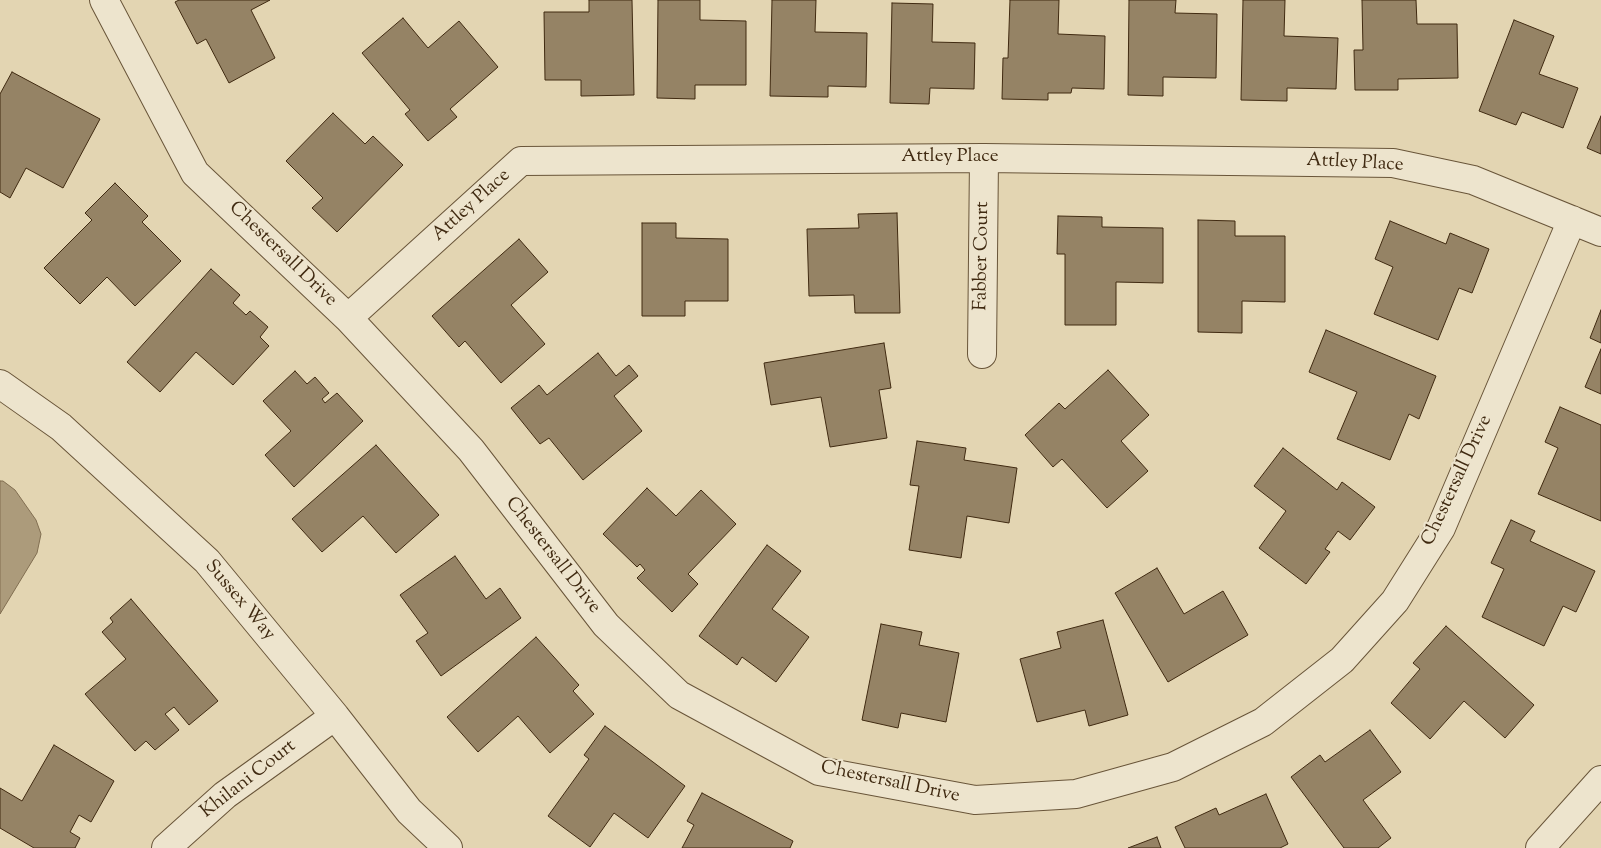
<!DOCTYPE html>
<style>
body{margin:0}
canvas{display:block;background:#e3d5b2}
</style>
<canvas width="1601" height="848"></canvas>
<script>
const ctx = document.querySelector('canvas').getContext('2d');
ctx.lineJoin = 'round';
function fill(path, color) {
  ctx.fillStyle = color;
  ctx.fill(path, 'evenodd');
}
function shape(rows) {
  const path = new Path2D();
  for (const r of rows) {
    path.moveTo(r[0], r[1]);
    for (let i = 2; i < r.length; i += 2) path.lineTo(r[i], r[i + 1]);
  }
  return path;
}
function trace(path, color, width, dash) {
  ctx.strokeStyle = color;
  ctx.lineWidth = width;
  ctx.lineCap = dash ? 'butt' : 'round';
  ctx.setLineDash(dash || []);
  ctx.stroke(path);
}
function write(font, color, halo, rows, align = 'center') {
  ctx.font = font + ' "Sorts Mill Goudy",serif';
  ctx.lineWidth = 4.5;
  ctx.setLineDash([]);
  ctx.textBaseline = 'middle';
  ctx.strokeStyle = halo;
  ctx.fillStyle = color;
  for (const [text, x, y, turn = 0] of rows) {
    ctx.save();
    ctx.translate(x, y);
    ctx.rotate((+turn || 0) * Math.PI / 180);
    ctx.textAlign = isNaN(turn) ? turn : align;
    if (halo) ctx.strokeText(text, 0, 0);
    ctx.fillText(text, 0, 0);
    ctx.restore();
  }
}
const water = shape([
 [0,481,3,481,15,490,36,520,41,534,37,553,0,614,0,481]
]);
const building = shape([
 [179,0,270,0,251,10,275,58,229,83,206,39,197,44,175,2,179,0],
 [589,0,632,0,634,95,581,96,581,80,545,80,544,12,589,12,589,0],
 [658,0,700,0,700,20,746,21,746,85,695,85,695,99,657,98,658,0],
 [772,0,816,0,815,32,867,33,866,87,828,86,828,97,770,96,772,0],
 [1010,0,1059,0,1058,34,1105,36,1104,89,1072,88,1071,93,1048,93,1048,100,1002,99,1003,58,1008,58,1010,0],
 [1129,0,1176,0,1175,13,1217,14,1216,78,1163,77,1163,96,1128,95,1129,0],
 [1243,0,1285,0,1284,36,1338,38,1336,89,1287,88,1287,101,1241,100,1243,0],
 [1362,0,1416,0,1417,24,1457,24,1458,78,1398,79,1398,90,1355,90,1354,50,1363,50,1362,0],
 [892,3,933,4,932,42,975,43,974,89,930,88,929,104,890,103,892,3],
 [403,18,428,48,459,21,498,67,450,109,457,117,428,141,405,114,410,110,362,53,403,18],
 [1514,20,1554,36,1539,74,1578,88,1563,128,1522,112,1516,125,1479,111,1514,20],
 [12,72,100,119,63,188,26,168,10,198,0,192,0,94,12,72],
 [333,113,365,144,373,136,403,165,337,232,312,208,323,198,286,161,333,113],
 [1601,116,1601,154,1587,148,1601,116],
 [115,183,148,216,142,222,181,261,135,306,107,277,80,304,44,268,92,220,85,213,115,183],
 [897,213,900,313,855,313,854,295,809,296,807,229,859,228,858,214,897,213],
 [1058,216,1102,217,1102,227,1163,228,1163,283,1116,282,1116,325,1065,325,1065,254,1057,254,1058,216],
 [1198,220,1235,221,1235,236,1285,236,1285,302,1242,301,1242,333,1198,332,1198,220],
 [1390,221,1446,244,1450,233,1489,249,1472,293,1459,288,1438,340,1374,314,1393,267,1375,259,1390,221],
 [642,223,676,223,676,238,728,239,728,301,685,301,685,316,642,316,642,223],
 [519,239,548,272,511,305,545,344,501,383,465,341,459,347,432,316,519,239],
 [211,269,240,295,233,303,246,315,250,311,268,327,260,337,269,346,233,385,196,352,160,392,127,362,211,269],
 [1601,310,1601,343,1590,338,1601,310],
 [1326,330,1436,376,1419,419,1409,414,1390,460,1337,439,1357,392,1309,372,1326,330],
 [884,343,891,388,879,390,887,438,830,447,821,397,771,405,764,363,884,343],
 [1601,349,1601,394,1585,387,1601,349],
 [598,353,616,376,629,365,638,376,614,396,642,431,583,480,549,438,540,444,511,408,539,385,547,395,598,353],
 [1108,370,1149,415,1121,441,1148,471,1107,508,1062,459,1053,467,1025,435,1059,403,1065,409,1108,370],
 [295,371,307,384,315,377,329,393,322,399,325,403,337,393,363,421,294,487,265,455,291,431,263,401,295,371],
 [1560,407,1601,425,1601,521,1538,494,1558,448,1545,442,1560,407],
 [917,441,966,448,964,460,1017,468,1009,523,967,516,961,558,909,550,919,486,910,485,917,441],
 [376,445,439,515,396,553,363,516,322,552,292,519,376,445],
 [1283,448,1337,490,1342,482,1375,507,1350,540,1338,531,1325,549,1330,552,1306,584,1259,548,1286,511,1254,486,1283,448],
 [647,488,676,516,701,490,736,524,688,574,698,584,672,612,637,578,645,570,640,564,637,567,603,534,647,488],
 [1511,520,1535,531,1530,541,1595,571,1576,612,1563,606,1544,646,1482,617,1504,569,1491,563,1511,520],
 [767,545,801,571,772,609,809,637,776,682,742,657,737,665,699,636,767,545],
 [455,556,486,599,500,588,521,618,441,676,416,641,428,633,400,595,455,556],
 [1157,568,1184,614,1223,591,1248,635,1168,682,1115,593,1157,568],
 [131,599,218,701,189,725,174,707,165,714,179,730,155,750,146,741,135,751,85,694,126,659,102,632,113,622,110,618,131,599],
 [1103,620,1128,715,1089,726,1085,710,1037,722,1020,659,1061,648,1057,632,1103,620],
 [881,624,922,632,919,645,959,653,946,722,901,713,898,728,862,720,881,624],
 [1446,626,1534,705,1505,738,1464,701,1430,739,1391,703,1420,669,1413,663,1446,626],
 [536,637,579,685,573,691,594,714,550,753,518,716,478,752,447,717,536,637],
 [605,726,685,786,648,838,614,813,590,847,548,816,589,759,584,755,605,726],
 [1370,730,1401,772,1363,800,1391,838,1378,848,1344,848,1291,777,1320,755,1325,762,1370,730],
 [54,745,114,781,91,822,79,815,70,832,80,838,75,848,34,848,0,828,0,788,22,801,54,745],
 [702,793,793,841,790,848,682,848,694,825,687,821,702,793],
 [1266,794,1288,844,1280,848,1185,848,1175,827,1216,808,1219,815,1266,794],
 [1157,837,1161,848,1128,848,1157,837]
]);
const minor = shape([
 [104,0,195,173,348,318,471,450,606,625,679,695,819,771,975,800,1076,794,1173,767,1263,722,1342,660,1395,601,1441,528,1572,220],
 [348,318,521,161,984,158,1393,163,1473,180,1601,232],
 [982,354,984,158],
 [0,384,61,427,207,561,335,716,409,811,448,848],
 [166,848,225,795,335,716],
 [1540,848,1601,780]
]);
const streetNames = [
 ["Attley Place",950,158],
 ["Attley Place",1355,164,3],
 ["Attley Place",472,206,-42],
 ["Chestersall Drive",282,255,44],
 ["Fabber Court",983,256,-89],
 ["Chestersall Drive",1458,481,-65],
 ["Chestersall Drive",552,556,52],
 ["Sussex Way",239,601,50],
 ["Khilani Court",249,780,-38],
 ["Chestersall Drive",890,783,12]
];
fill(water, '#ac9b7b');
trace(water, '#816e51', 1);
fill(building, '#958365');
trace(building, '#402a11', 1);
trace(minor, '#695539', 30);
trace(minor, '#ede4cd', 28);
write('19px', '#402a11', '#ede4cd', streetNames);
</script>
